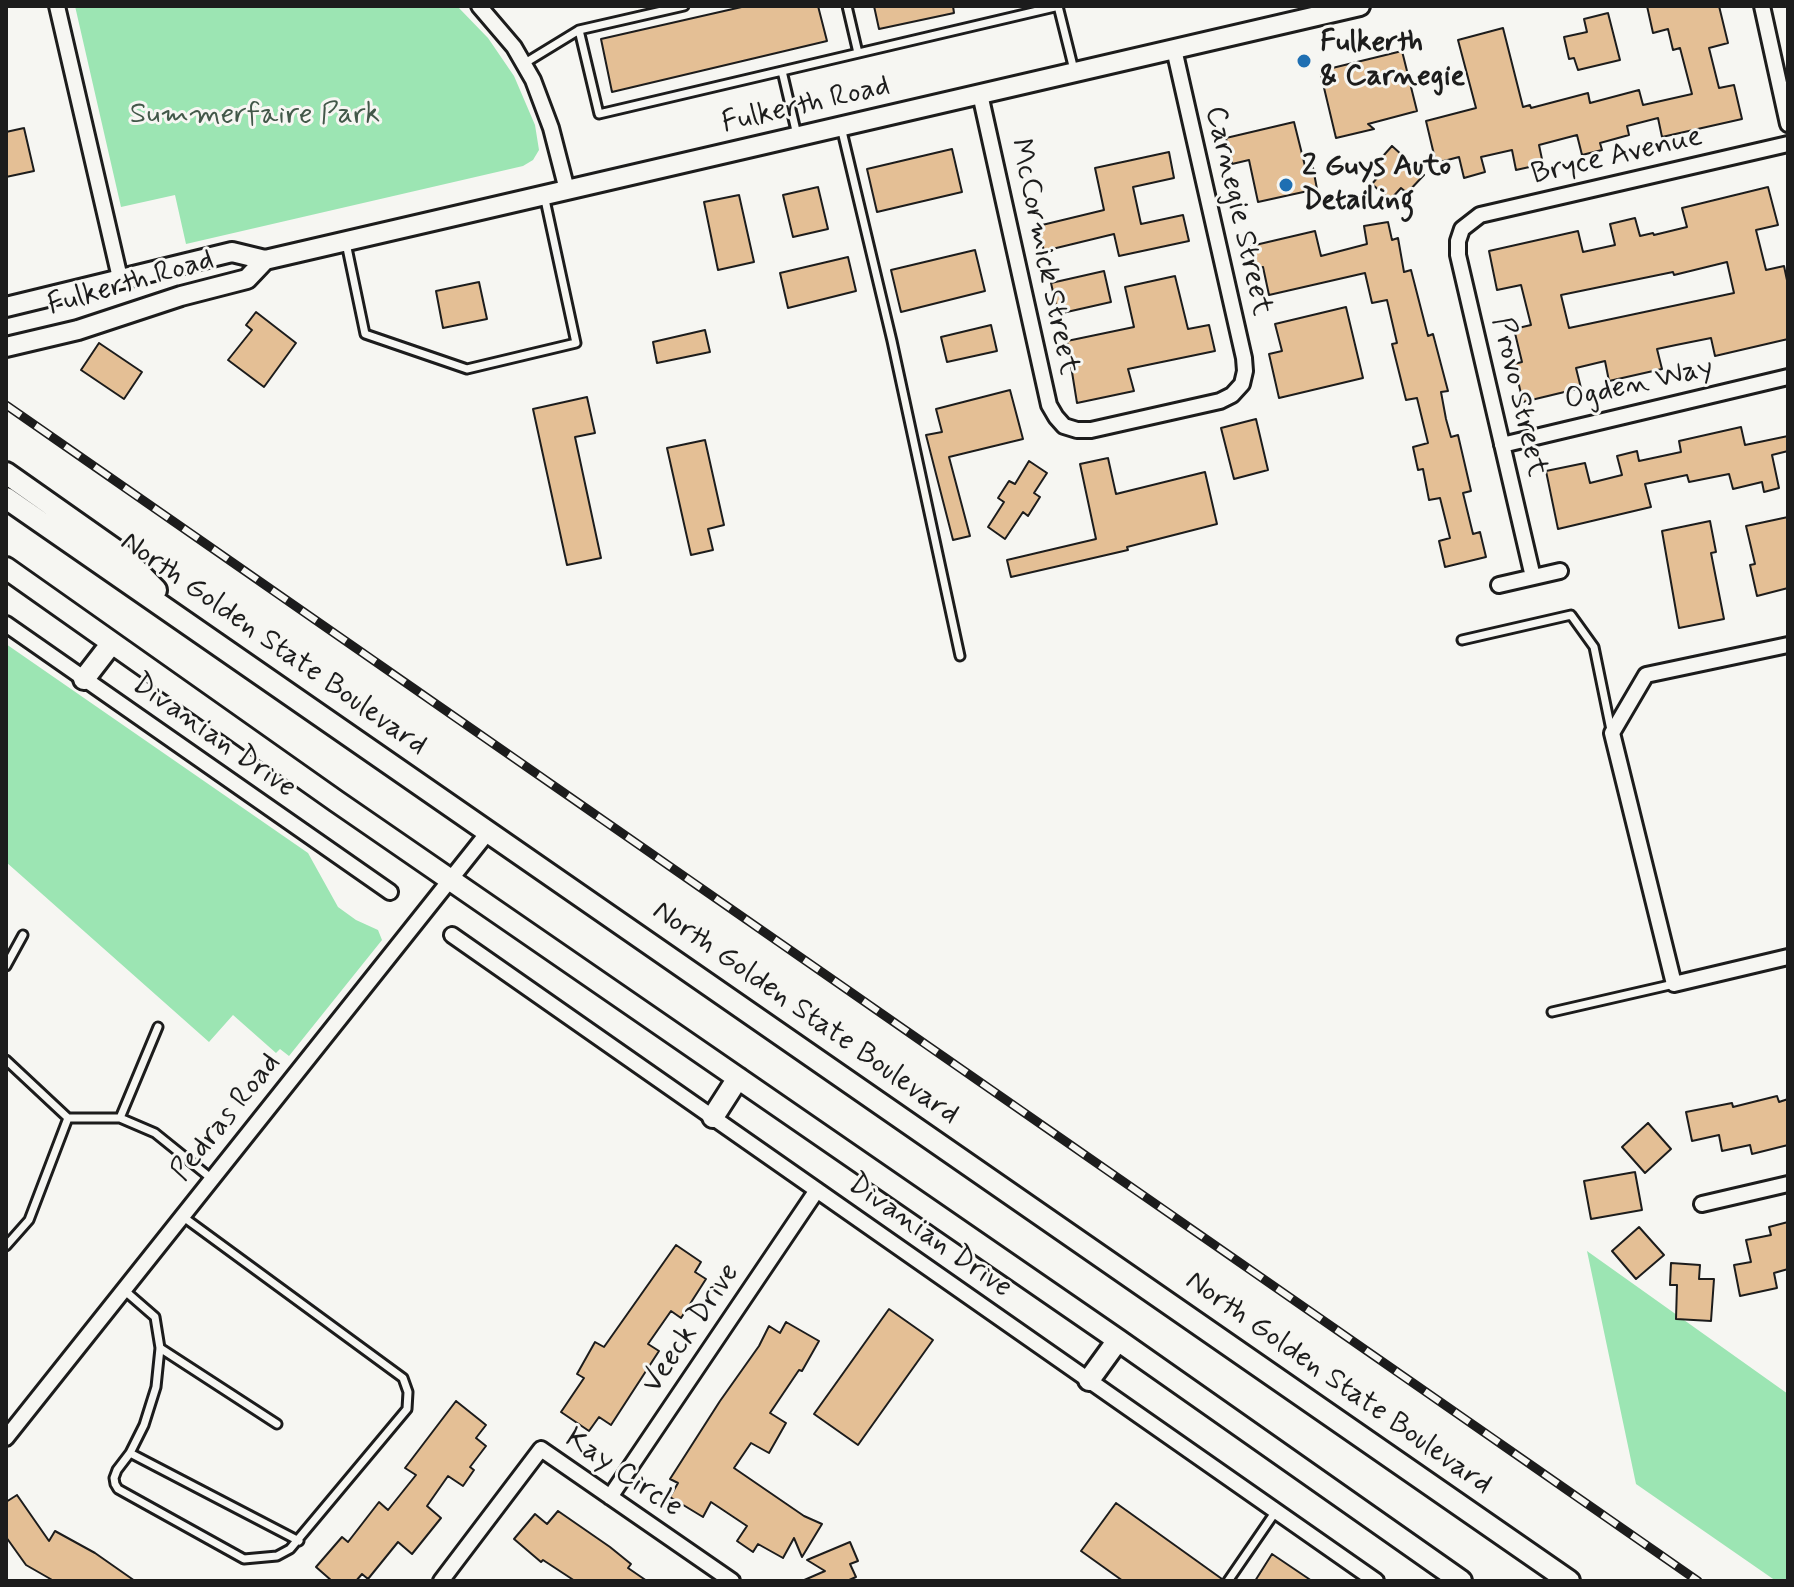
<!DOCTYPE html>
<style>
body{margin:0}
#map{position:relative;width:1794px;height:1587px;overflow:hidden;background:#f6f6f2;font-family:Mynerve,sans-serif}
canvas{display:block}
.frame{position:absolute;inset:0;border:8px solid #1c1c1c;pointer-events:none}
</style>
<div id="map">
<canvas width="1794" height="1587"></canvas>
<div class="frame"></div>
</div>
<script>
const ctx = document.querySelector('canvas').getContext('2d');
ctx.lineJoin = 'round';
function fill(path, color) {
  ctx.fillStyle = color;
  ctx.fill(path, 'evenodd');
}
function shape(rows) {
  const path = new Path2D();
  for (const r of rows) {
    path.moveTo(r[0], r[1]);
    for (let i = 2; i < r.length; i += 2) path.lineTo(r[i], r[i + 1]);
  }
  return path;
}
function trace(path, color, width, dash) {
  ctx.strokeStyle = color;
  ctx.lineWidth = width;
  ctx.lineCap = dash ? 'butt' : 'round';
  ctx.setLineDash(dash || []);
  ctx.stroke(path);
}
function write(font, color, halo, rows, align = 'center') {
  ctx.font = font + ' Mynerve,sans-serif';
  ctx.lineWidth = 6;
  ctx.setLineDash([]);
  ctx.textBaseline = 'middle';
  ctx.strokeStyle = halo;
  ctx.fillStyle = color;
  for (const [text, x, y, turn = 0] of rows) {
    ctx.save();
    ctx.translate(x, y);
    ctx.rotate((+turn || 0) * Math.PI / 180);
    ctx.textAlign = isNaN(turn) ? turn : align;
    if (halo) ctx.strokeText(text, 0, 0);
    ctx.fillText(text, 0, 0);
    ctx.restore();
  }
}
const green = shape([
 [75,6,457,6,488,38,514,76,535,125,539,150,533,160,523,166,186,244,175,195,121,207],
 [6,644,308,853,338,907,356,920,378,930,382,940,289,1056,280,1049,276,1053,233,1015,209,1042,6,862],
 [1587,1251,1788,1394,1788,1581,1776,1581,1636,1484]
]);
const building = shape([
 [746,6,818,6,827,41,612,92,601,39,746,6],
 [874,6,953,6,954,13,879,29,874,6],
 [1647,6,1719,6,1728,43,1709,48,1719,88,1734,85,1742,119,1662,137,1658,118,1627,126,1629,135,1600,143,1602,150,1582,155,1577,135,1539,145,1543,164,1516,170,1512,150,1481,157,1485,172,1464,178,1459,157,1436,163,1426,121,1476,108,1458,40,1503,28,1523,107,1530,105,1531,108,1588,93,1590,103,1639,90,1643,105,1692,94,1680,48,1673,50,1668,29,1653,33,1647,6],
 [1608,13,1620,60,1578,70,1574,58,1569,59,1564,37,1587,32,1584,19,1608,13],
 [1402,51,1417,111,1368,124,1374,129,1336,138,1320,71,1402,51],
 [1294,122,1306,170,1313,168,1317,189,1258,202,1249,160,1232,164,1226,138,1294,122],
 [24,128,34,171,6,177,6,132,24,128],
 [1392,146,1424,175,1407,193,1401,188,1390,200,1372,184,1383,171,1376,164,1392,146],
 [952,149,962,192,877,212,867,169,952,149],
 [1169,152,1174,178,1133,187,1141,224,1183,215,1189,241,1119,256,1114,234,1044,251,1038,226,1104,210,1095,168,1169,152],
 [818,187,828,229,793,237,783,195,818,187],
 [1768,187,1778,225,1756,230,1766,270,1784,266,1788,285,1788,339,1715,356,1711,338,1676,345,1657,349,1662,369,1609,381,1605,361,1576,368,1581,388,1523,402,1514,364,1522,362,1514,329,1531,325,1521,285,1497,290,1489,251,1578,231,1583,252,1615,245,1610,224,1635,218,1640,236,1653,233,1654,235,1687,227,1682,208,1768,187],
 [1727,262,1734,293,1569,328,1561,295,1673,272,1674,275,1727,262],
 [739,195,754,262,718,270,704,202,739,195],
 [1388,222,1392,240,1398,238,1404,272,1411,270,1428,336,1433,334,1448,391,1441,392,1446,419,1451,437,1458,435,1471,491,1463,493,1473,534,1480,532,1486,557,1445,567,1439,541,1450,538,1440,498,1429,500,1423,469,1418,470,1413,447,1428,443,1417,398,1406,400,1392,344,1397,343,1387,300,1372,303,1365,273,1269,295,1263,267,1256,268,1251,246,1315,231,1321,256,1367,244,1364,226,1388,222],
 [975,250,985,291,901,312,891,270,975,250],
 [848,257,856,291,788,308,780,273,848,257],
 [1104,271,1111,302,1058,314,1051,283,1104,271],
 [1175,276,1188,329,1209,325,1215,351,1128,369,1134,391,1077,403,1067,341,1134,327,1125,287,1175,276],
 [479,282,487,319,443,328,436,291,479,282],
 [1346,307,1363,378,1279,398,1269,354,1282,351,1275,324,1346,307],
 [256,312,296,343,264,387,228,360,252,330,246,325,256,312],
 [991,325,997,351,947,362,941,337,991,325],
 [705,330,710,352,657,363,653,342,705,330],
 [99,343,142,372,124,399,81,370,99,343],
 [1010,390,1023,439,949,457,970,536,953,540,926,435,942,432,936,409,1010,390],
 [587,397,595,433,575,437,601,558,567,565,533,409,587,397],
 [1256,419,1268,470,1234,479,1221,428,1256,419],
 [1741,427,1745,445,1788,436,1788,451,1772,455,1779,488,1764,492,1762,482,1733,489,1729,474,1689,482,1687,475,1645,484,1651,507,1558,529,1546,471,1585,463,1590,483,1622,475,1617,456,1637,451,1639,461,1681,452,1679,441,1741,427],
 [705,440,724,525,708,529,713,550,691,555,667,448,705,440],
 [1108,458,1116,494,1205,472,1217,524,1127,547,1128,550,1011,577,1007,560,1096,539,1080,464,1108,458],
 [1029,461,1047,473,1034,493,1040,497,1028,516,1023,512,1005,539,988,527,1004,502,998,498,1009,481,1015,484,1029,461],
 [1788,517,1788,588,1757,596,1750,565,1755,564,1746,526,1788,517],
 [1710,521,1716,552,1711,553,1724,619,1679,628,1662,531,1710,521],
 [1777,1096,1779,1102,1788,1099,1788,1145,1752,1154,1750,1145,1722,1151,1719,1135,1692,1141,1686,1112,1732,1103,1733,1107,1777,1096],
 [1648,1123,1671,1149,1645,1173,1622,1147,1648,1123],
 [1635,1172,1642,1210,1591,1219,1584,1181,1635,1172],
 [1788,1222,1788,1269,1774,1273,1777,1288,1740,1296,1734,1265,1751,1262,1746,1240,1771,1235,1769,1227,1788,1222],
 [1639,1227,1664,1255,1636,1279,1612,1251,1639,1227],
 [676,1245,701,1262,695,1272,706,1279,681,1318,671,1311,648,1344,659,1351,611,1425,599,1417,589,1431,561,1412,584,1378,577,1374,595,1342,604,1347,676,1245],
 [1671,1263,1700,1265,1699,1279,1714,1279,1711,1321,1676,1319,1677,1285,1670,1285,1671,1263],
 [889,1309,933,1340,858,1445,814,1414,889,1309],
 [786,1322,819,1341,802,1371,799,1370,770,1413,786,1423,769,1453,751,1443,734,1468,804,1516,822,1524,802,1557,794,1538,783,1558,758,1544,753,1552,737,1541,747,1526,711,1502,703,1517,670,1497,678,1483,670,1479,720,1401,759,1346,769,1326,780,1333,786,1322],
 [456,1401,486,1425,476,1438,486,1446,470,1467,474,1470,463,1486,448,1476,427,1506,441,1518,412,1554,398,1542,368,1579,362,1574,356,1581,332,1581,316,1567,342,1537,348,1542,379,1502,388,1510,416,1475,405,1468,456,1401],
 [17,1495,49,1541,55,1531,95,1553,135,1581,54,1581,26,1565,6,1537,6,1502,17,1495],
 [1116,1503,1222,1579,1222,1581,1123,1581,1081,1551,1116,1503],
 [558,1511,610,1547,631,1564,628,1568,647,1581,575,1581,543,1560,541,1562,514,1539,535,1514,547,1524,558,1511],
 [850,1542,858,1561,850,1564,856,1577,847,1581,802,1581,825,1571,807,1560,850,1542],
 [1272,1554,1312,1581,1255,1581,1272,1554]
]);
const service = shape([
 [847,6,858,53],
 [1058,6,1074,70],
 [579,30,599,114,1059,6],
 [525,63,579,30,684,6],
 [782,71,797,135],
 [841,127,892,341,960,656],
 [346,243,365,334,467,369,576,343,544,195],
 [1462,640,1571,615,1594,647,1611,730],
 [6,966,23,935],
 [1552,1012,1674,984],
 [6,1060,68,1118,120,1118,155,1133,212,1179],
 [120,1118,158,1027],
 [6,1246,29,1220,68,1118],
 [124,1290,155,1317,160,1348,156,1387,144,1425,130,1453,117,1470,114,1478,115,1484,118,1489,244,1559,277,1556,290,1549,407,1409,408,1392,403,1378,182,1216],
 [160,1348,277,1424],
 [130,1453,299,1541],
 [1228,1581,1276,1511]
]);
const minor = shape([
 [57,6,120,278],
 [479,6,514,47,533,80,551,128,567,190],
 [1762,6,1788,124],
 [980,94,1049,405,1056,417,1064,426,1077,430,1091,430,1220,401,1232,395,1242,384,1245,371,1244,358,1174,49],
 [1502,445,1788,377],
 [1533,577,1458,255,1458,241,1462,229,1480,215,1788,144],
 [1499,585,1560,571],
 [6,624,390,892],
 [1788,645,1646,675,1612,733,1674,984,1788,957],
 [452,935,1376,1581],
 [1702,1204,1788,1184],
 [6,1438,489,831],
 [610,1497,817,1190],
 [441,1581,541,1449,732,1581]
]);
const tertiary = shape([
 [6,307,232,252,265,260,1360,6],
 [6,347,78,330,181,296,247,279,265,260]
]);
const secondary = shape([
 [6,473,121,554,156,590],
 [6,498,1569,1581],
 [6,568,336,801,1118,1340,1461,1581],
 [84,679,111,644],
 [713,1117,738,1078],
 [1089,1380,1118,1340]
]);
const rail = shape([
 [6,405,1698,1581]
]);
const markers = [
 [1304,61,8,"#1f6fb2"],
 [1286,185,8,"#1f6fb2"]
];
const poiNames = [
 ["Fulkerth",1320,44],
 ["& Carnegie",1320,78],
 ["2 Guys Auto",1302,168],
 ["Detailing",1302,202]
];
const streetNames = [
 ["Fulkerth Road",806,106,-13],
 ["Bryce Avenue",1617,157,-13],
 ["Carnegie Street",1237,211,77],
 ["McCormick Street",1043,257,78],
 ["Fulkerth Road",131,284,-16],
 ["Ogden Way",1639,385,-13],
 ["Provo Street",1518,397,77],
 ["North Golden State Boulevard",273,645,35],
 ["Divanian Drive",213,737,35],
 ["North Golden State Boulevard",805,1014,35],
 ["Pedras Road",227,1118,-51],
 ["Divanian Drive",929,1237,35],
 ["Veeck Drive",692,1329,-56],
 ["North Golden State Boulevard",1338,1384,35],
 ["Kay Circle",623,1474,34]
];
const parkNames = [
 ["Summerfaire Park",255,116]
];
fill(green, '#9ce5b3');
fill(building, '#e4bf95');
trace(building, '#1c1c1c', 2);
trace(service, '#1c1c1c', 13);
trace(minor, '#1c1c1c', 20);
trace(tertiary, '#1c1c1c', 24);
trace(secondary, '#1c1c1c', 26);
trace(service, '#f6f6f2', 7);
trace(minor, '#f6f6f2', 14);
trace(tertiary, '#f6f6f2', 18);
trace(secondary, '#f6f6f2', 20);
trace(rail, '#1c1c1c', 9);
trace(rail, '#f6f6f2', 6, [18]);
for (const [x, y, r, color] of markers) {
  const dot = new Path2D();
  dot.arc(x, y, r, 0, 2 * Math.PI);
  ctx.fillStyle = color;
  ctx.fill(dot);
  trace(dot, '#f6f6f2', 3);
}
write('bold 30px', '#1c1c1c', '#f6f6f2', poiNames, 'left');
write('30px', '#1c1c1c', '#f6f6f2', streetNames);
write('30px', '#425849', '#f6f6f2', parkNames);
</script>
